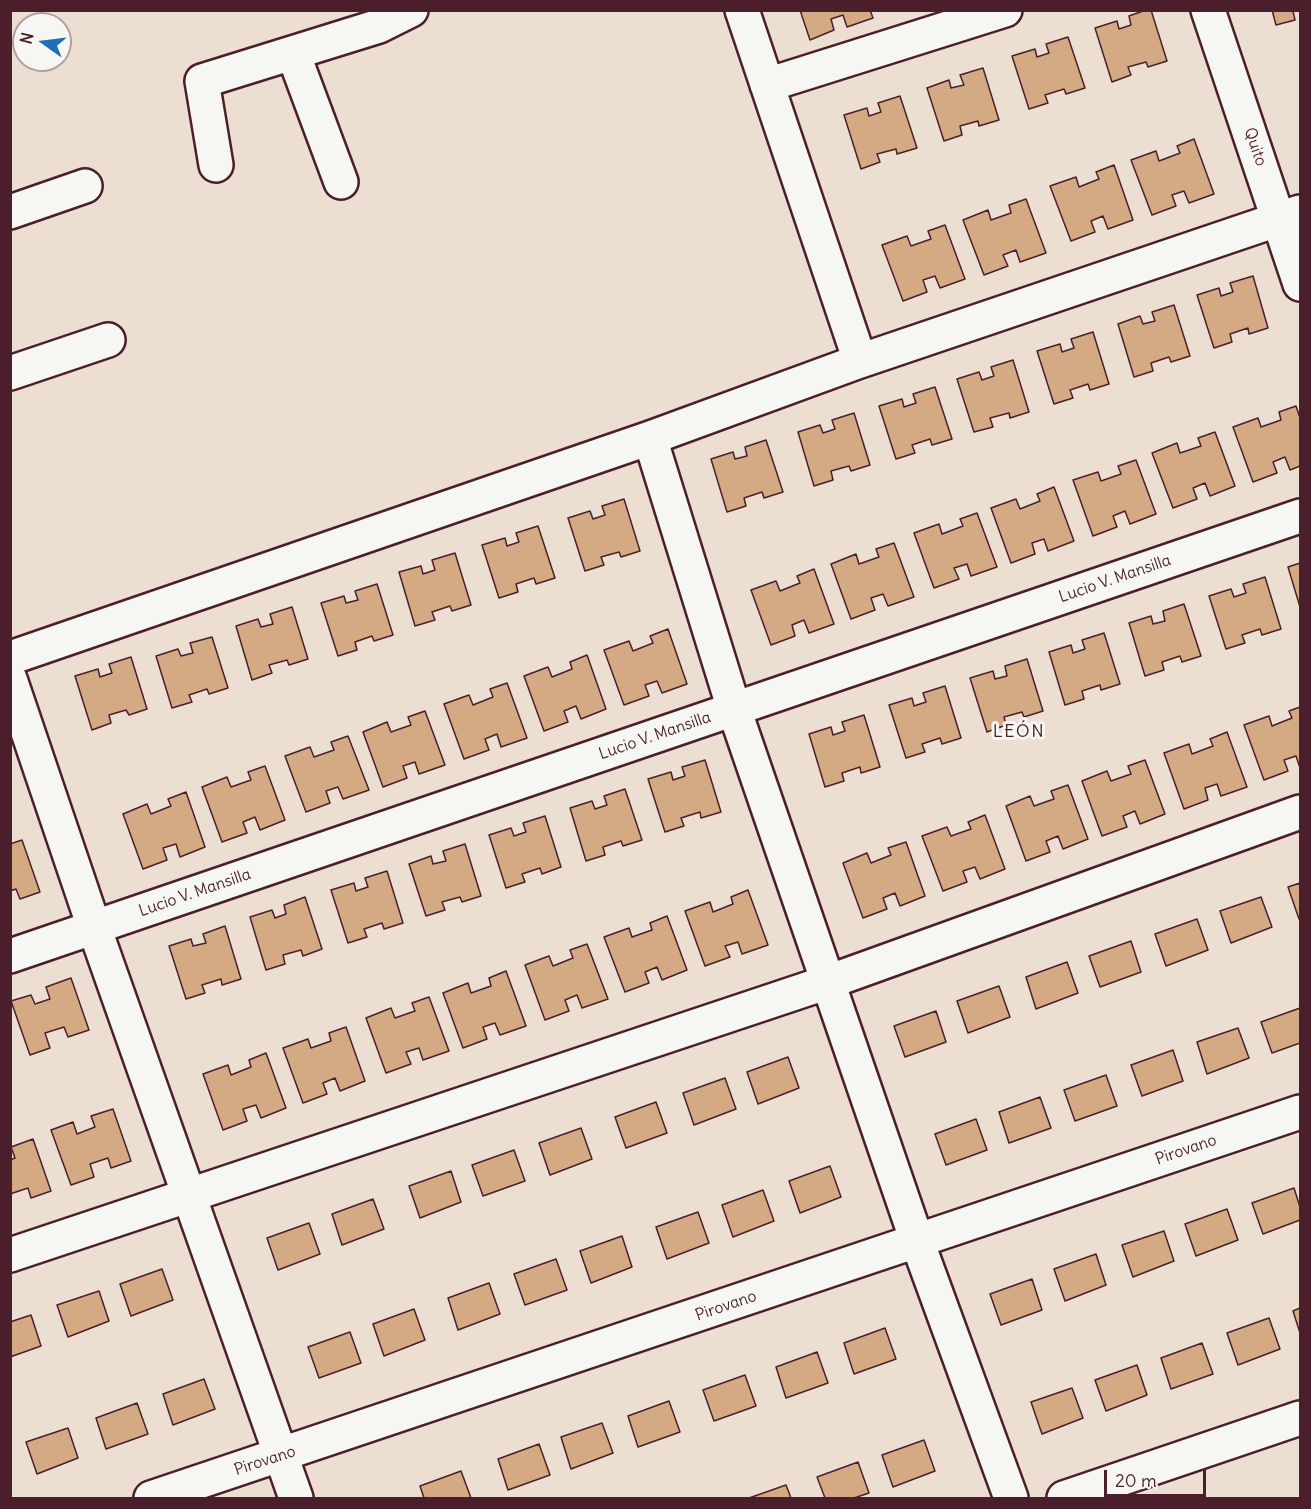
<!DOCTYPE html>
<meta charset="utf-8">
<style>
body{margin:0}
#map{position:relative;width:1311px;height:1509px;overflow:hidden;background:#ecdfd1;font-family:Delius,sans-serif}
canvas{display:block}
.frame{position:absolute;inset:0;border:12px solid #4a1f2b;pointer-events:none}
.north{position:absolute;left:12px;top:12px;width:60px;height:60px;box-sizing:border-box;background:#f6f6f2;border:2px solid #b1a0a2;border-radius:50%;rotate:284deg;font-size:16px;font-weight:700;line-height:24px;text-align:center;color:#4a1f2b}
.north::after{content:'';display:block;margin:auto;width:21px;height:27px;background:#1f6fb2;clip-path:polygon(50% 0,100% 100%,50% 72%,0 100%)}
.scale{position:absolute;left:1104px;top:1470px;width:102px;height:27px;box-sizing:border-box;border:3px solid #4a1f2b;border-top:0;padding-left:8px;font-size:18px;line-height:21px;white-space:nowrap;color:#4a1f2b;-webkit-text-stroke:4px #f6f6f2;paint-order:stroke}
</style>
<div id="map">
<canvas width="1311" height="1509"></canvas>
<div class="frame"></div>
<div class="north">N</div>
<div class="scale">20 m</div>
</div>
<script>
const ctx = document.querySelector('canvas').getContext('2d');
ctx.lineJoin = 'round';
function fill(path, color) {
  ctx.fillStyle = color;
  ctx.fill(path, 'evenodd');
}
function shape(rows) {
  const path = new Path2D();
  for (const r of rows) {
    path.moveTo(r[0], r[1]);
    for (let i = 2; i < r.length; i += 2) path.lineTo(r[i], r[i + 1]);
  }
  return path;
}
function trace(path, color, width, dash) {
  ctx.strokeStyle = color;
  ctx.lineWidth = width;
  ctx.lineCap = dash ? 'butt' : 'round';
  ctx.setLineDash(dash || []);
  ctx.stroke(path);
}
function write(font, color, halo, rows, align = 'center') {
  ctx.font = font + ' Delius,sans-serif';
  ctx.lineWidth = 6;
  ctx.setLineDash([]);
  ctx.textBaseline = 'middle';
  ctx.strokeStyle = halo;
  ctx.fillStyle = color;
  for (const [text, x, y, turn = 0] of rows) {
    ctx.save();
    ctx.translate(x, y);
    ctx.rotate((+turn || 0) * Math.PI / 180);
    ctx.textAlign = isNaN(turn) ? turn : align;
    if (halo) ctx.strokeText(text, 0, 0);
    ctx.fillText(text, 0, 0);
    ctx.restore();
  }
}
const building = shape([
 [800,10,870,10,873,18,847,27,843,15,831,19,834,30,810,40,800,10],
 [1146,10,1151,10,1167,61,1148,67,1146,62,1128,67,1131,75,1112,82,1095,28,1117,21,1119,29,1131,25,1129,16,1146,10],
 [1272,10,1295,10,1293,11,1295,20,1276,25,1272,10],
 [1068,37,1085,88,1066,94,1064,89,1045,95,1048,103,1029,109,1012,56,1035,49,1037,57,1049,53,1046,44,1068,37],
 [983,68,999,120,979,126,978,121,960,126,962,135,944,141,927,88,949,80,951,88,964,85,960,75,983,68],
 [900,96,917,148,897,154,896,149,877,154,880,162,861,169,844,115,867,108,869,116,881,112,878,103,900,96],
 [1194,139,1214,194,1189,203,1184,191,1172,195,1176,206,1152,215,1131,160,1156,151,1159,161,1180,153,1177,146,1194,139],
 [1114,165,1133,220,1108,229,1103,216,1091,221,1095,232,1071,241,1050,186,1076,177,1079,187,1099,179,1096,172,1114,165],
 [1026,199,1046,253,1020,262,1016,250,1003,255,1008,266,984,275,963,220,988,210,991,220,1011,213,1009,205,1026,199],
 [945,225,965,279,940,288,935,276,923,280,927,292,903,301,882,245,907,236,911,246,931,239,928,231,945,225],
 [1253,276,1268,328,1249,334,1248,328,1230,334,1232,342,1214,348,1197,295,1219,288,1221,296,1233,292,1230,283,1253,276],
 [1174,305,1190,356,1171,362,1169,357,1151,363,1153,371,1134,377,1118,324,1140,316,1143,324,1155,321,1152,312,1174,305],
 [1093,332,1109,384,1090,390,1088,384,1070,390,1073,398,1054,404,1037,351,1060,344,1062,352,1074,348,1071,339,1093,332],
 [1013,360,1029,412,1010,418,1009,413,990,418,993,427,974,432,957,379,979,372,982,380,994,376,991,367,1013,360],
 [935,387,952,439,932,445,930,439,912,445,915,453,896,459,879,406,902,399,904,407,916,403,913,394,935,387],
 [1296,406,1300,418,1300,466,1290,470,1285,457,1273,462,1277,473,1253,482,1233,427,1258,418,1261,427,1281,420,1279,412,1296,406],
 [854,413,870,465,851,471,849,466,831,471,833,480,814,486,798,432,820,425,823,433,835,429,832,420,854,413],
 [1215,432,1235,486,1210,496,1205,483,1193,488,1197,499,1173,508,1152,453,1177,443,1180,453,1201,446,1198,438,1215,432],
 [766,440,783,492,764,498,762,492,744,498,746,506,727,512,711,459,733,452,735,459,747,456,745,447,766,440],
 [1136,460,1156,514,1130,524,1125,511,1113,516,1117,527,1093,536,1073,480,1098,472,1101,481,1121,474,1118,466,1136,460],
 [1054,487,1074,541,1048,551,1044,539,1032,543,1035,554,1011,563,991,508,1016,499,1020,509,1040,501,1037,494,1054,487],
 [624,499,640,551,621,557,619,552,601,557,604,565,585,571,568,518,590,511,593,519,605,515,602,506,624,499],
 [977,513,997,567,971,576,967,564,954,568,959,579,934,588,914,533,939,524,942,534,963,526,960,519,977,513],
 [538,526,555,578,536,584,534,578,516,584,518,592,499,598,482,545,505,538,507,546,519,542,516,533,538,526],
 [894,543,914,597,888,606,883,594,871,598,875,610,851,619,831,564,856,554,859,564,879,557,876,549,894,543],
 [455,553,471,605,452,611,450,606,432,612,435,620,415,626,399,572,421,566,423,574,435,570,432,560,455,553],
 [1300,563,1300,607,1288,567,1300,563],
 [814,569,834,624,809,633,804,620,792,625,795,636,771,645,751,590,776,581,780,591,800,583,797,576,814,569],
 [1265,577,1281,629,1262,635,1260,629,1242,635,1245,643,1226,649,1209,596,1231,589,1234,597,1246,593,1243,584,1265,577],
 [377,584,393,635,374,641,372,636,355,642,357,650,338,656,321,603,344,596,346,603,358,600,355,591,377,584],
 [1184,604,1201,656,1182,662,1180,656,1162,662,1164,670,1145,676,1129,623,1151,616,1153,624,1165,621,1163,611,1184,604],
 [292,607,308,659,289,665,287,660,269,665,272,673,252,680,236,626,258,619,261,627,273,624,270,614,292,607],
 [668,629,687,684,662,693,657,681,645,685,649,696,624,705,604,650,629,641,633,651,653,643,650,636,668,629],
 [1104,633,1120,684,1101,690,1100,685,1082,691,1084,699,1065,705,1049,652,1071,645,1073,653,1085,649,1082,640,1104,633],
 [212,637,228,688,209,694,207,689,189,695,192,702,172,708,156,656,178,649,181,656,193,653,190,643,212,637],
 [587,655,606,709,581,719,576,706,564,711,568,722,544,731,524,676,548,667,552,677,572,669,570,662,587,655],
 [131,657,147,709,129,715,126,710,109,715,111,723,92,730,75,676,98,669,100,677,112,673,109,664,131,657],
 [1027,659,1043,711,1024,717,1022,712,1004,717,1006,725,987,732,970,678,993,671,995,679,1007,676,1005,666,1027,659],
 [507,683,527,738,501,747,497,734,485,739,489,750,464,759,444,704,469,695,473,705,493,697,490,689,507,683],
 [945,686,961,738,942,744,940,738,922,744,925,752,906,758,889,705,912,698,914,706,926,702,923,693,945,686],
 [1300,707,1300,768,1296,756,1284,760,1288,771,1264,780,1244,725,1269,716,1272,726,1292,718,1289,711,1300,707],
 [425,711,445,765,419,774,415,762,403,766,407,778,383,787,363,732,387,722,391,732,411,725,408,717,425,711],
 [864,715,880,767,861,773,860,767,842,773,844,781,825,787,809,734,831,727,833,735,845,731,842,722,864,715],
 [1227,732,1247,787,1221,796,1217,784,1205,788,1208,800,1184,809,1164,753,1189,744,1192,754,1213,746,1210,739,1227,732],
 [348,736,369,790,343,799,338,787,326,791,330,803,306,812,285,756,310,747,314,757,334,750,331,742,348,736],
 [705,760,721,812,701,818,700,812,681,818,684,826,665,832,648,779,671,772,673,780,685,776,682,767,705,760],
 [1145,760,1165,814,1140,824,1135,811,1123,816,1127,827,1102,836,1082,781,1107,771,1111,781,1131,774,1128,766,1145,760],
 [265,766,285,820,260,830,255,817,243,822,247,833,222,842,202,787,227,777,231,787,251,780,248,772,265,766],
 [1068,785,1088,839,1063,849,1058,836,1046,841,1050,852,1026,861,1006,806,1030,796,1034,806,1054,799,1051,791,1068,785],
 [625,789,642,840,623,846,621,841,603,847,605,855,586,861,570,808,592,801,595,809,607,805,604,796,625,789],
 [186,792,205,847,180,857,176,844,163,848,167,860,143,869,123,814,147,804,151,814,171,806,168,799,186,792],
 [985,815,1005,869,980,879,975,867,963,871,967,882,943,891,922,836,947,827,951,836,971,829,968,822,985,815],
 [545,816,561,867,542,874,540,868,522,874,525,882,506,888,489,835,511,828,514,836,526,832,523,823,545,816],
 [22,840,40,892,20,899,16,889,10,891,10,844,22,840],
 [906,842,925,896,900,906,895,893,883,898,887,909,863,918,843,863,867,853,871,863,891,855,888,848,906,842],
 [465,844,481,896,462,902,460,897,442,902,445,910,426,916,409,864,431,856,433,864,446,861,443,851,465,844],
 [387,871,403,923,384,929,382,923,364,929,367,937,348,943,331,890,354,883,356,891,368,887,365,878,387,871],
 [1300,883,1300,919,1299,919,1288,887,1300,883],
 [748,890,768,945,742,954,738,942,725,946,730,957,705,966,685,911,710,902,713,912,733,904,731,897,748,890],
 [305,897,322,949,303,956,301,950,283,955,285,964,266,970,250,917,272,910,275,918,286,914,284,905,305,897],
 [1261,897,1272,927,1231,943,1220,911,1261,897],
 [667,916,687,970,662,980,657,967,645,972,649,983,625,992,604,937,629,928,632,937,652,930,650,923,667,916],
 [1197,919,1208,950,1166,966,1155,934,1197,919],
 [225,926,241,979,222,985,221,979,202,985,205,993,186,999,169,946,191,939,193,946,206,943,203,934,225,926],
 [1131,941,1141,972,1100,987,1089,956,1131,941],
 [587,944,608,999,582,1008,577,995,565,1000,569,1011,545,1020,525,965,549,956,553,966,573,958,570,950,587,944],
 [1067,962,1078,993,1036,1009,1026,977,1067,962],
 [506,971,526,1026,500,1035,495,1023,483,1027,487,1039,463,1048,443,993,468,983,471,993,491,986,489,978,506,971],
 [71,978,89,1030,68,1037,64,1027,45,1033,50,1048,30,1055,11,1001,31,995,35,1004,50,999,46,987,71,978],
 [999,986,1010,1017,968,1033,957,1001,999,986],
 [429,997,449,1051,423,1060,419,1048,406,1052,411,1064,386,1073,366,1018,391,1008,395,1018,415,1011,412,1003,429,997],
 [1300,1008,1300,1043,1272,1053,1261,1022,1300,1008],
 [936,1011,946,1042,905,1057,894,1026,936,1011],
 [346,1027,365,1081,340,1091,335,1078,323,1083,327,1094,303,1103,283,1048,308,1039,311,1048,331,1041,329,1033,346,1027],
 [1238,1028,1249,1058,1207,1074,1197,1042,1238,1028],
 [1173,1050,1183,1081,1142,1096,1131,1065,1173,1050],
 [266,1053,286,1108,261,1118,256,1105,243,1109,247,1121,223,1130,203,1074,228,1065,231,1075,251,1067,249,1060,266,1053],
 [788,1057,799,1088,758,1104,747,1072,788,1057],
 [1106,1075,1117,1106,1075,1121,1064,1090,1106,1075],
 [725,1078,736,1109,694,1125,683,1093,725,1078],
 [1040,1097,1051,1128,1009,1143,999,1112,1040,1097],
 [656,1102,667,1133,626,1148,615,1117,656,1102],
 [113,1109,131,1161,111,1168,108,1158,90,1164,94,1177,71,1185,51,1130,73,1122,77,1134,95,1127,91,1116,113,1109],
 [976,1119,987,1150,946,1165,935,1134,976,1119],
 [581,1128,592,1159,550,1175,539,1143,581,1128],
 [33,1139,51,1191,31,1198,28,1188,10,1194,10,1160,15,1158,11,1147,33,1139],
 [514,1150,525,1181,483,1196,472,1165,514,1150],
 [830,1166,841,1197,800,1213,789,1181,830,1166],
 [451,1171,461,1202,420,1218,409,1186,451,1171],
 [1294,1188,1300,1207,1300,1220,1263,1234,1252,1203,1294,1188],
 [763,1190,774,1221,733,1237,722,1205,763,1190],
 [373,1199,384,1229,342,1245,332,1214,373,1199],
 [1227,1209,1238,1240,1196,1256,1185,1224,1227,1209],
 [698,1212,709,1243,667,1259,656,1227,698,1212],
 [309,1223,320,1254,278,1270,267,1238,309,1223],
 [1164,1231,1174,1261,1133,1277,1122,1245,1164,1231],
 [622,1236,632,1267,591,1283,580,1251,622,1236],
 [1096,1254,1106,1285,1065,1301,1054,1269,1096,1254],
 [556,1259,567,1290,525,1305,514,1274,556,1259],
 [162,1269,173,1300,131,1316,120,1284,162,1269],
 [1032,1279,1042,1310,1001,1325,990,1294,1032,1279],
 [489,1283,500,1314,458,1330,448,1298,489,1283],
 [99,1291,109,1321,68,1337,57,1305,99,1291],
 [1300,1308,1300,1333,1293,1311,1300,1308],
 [414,1309,425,1340,384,1356,373,1324,414,1309],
 [31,1315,41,1346,10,1357,10,1322,31,1315],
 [1269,1318,1280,1349,1238,1365,1227,1333,1269,1318],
 [885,1328,896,1359,854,1374,844,1343,885,1328],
 [350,1332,361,1363,319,1378,308,1347,350,1332],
 [1202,1343,1213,1374,1171,1389,1161,1358,1202,1343],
 [817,1352,828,1383,786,1398,776,1367,817,1352],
 [1137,1365,1147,1395,1106,1411,1095,1380,1137,1365],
 [745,1375,756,1406,714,1421,703,1390,745,1375],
 [204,1379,215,1409,173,1425,163,1394,204,1379],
 [1072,1388,1083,1418,1042,1434,1031,1402,1072,1388],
 [669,1401,680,1432,638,1447,628,1416,669,1401],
 [137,1403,148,1434,106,1449,96,1418,137,1403],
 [602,1423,613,1453,571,1469,561,1437,602,1423],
 [68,1428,78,1458,37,1474,26,1442,68,1428],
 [924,1440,935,1471,893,1487,882,1455,924,1440],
 [539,1444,550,1475,508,1490,498,1459,539,1444],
 [858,1462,869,1493,854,1498,825,1498,817,1477,858,1462],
 [461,1471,471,1498,424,1498,420,1486,461,1471],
 [786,1485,791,1498,749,1498,786,1485]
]);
const minor = shape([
 [742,10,860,361],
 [1208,10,1300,284],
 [293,53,341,182],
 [767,85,1005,10],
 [216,165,202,81,379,26,411,10],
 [10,212,85,186],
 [10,373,108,340],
 [650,438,734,709,917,1241,1011,1498],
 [10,658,650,438,860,361,1300,212],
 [10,679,94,927,296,1498],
 [10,956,1300,516],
 [10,1255,828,982,1300,812],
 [151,1498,1300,1112],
 [1064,1498,1300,1418]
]);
const streetNames = [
 ["Quito",1255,147,71],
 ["Lucio V. Mansilla",1115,579,-19],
 ["Lucio V. Mansilla",655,736,-19],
 ["Lucio V. Mansilla",195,893,-19],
 ["Pirovano",1186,1150,-19],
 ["Pirovano",726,1306,-19],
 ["Pirovano",265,1461,-18]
];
const neighbourhoodNames = [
 ["LEÓN",1019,732]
];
fill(building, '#d4aa85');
trace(building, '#4a1f2b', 1.5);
trace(minor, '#4a1f2b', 38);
trace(minor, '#f6f6f2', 33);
write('16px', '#4a1f2b', '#f6f6f2', streetNames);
ctx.letterSpacing = '1.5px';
write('18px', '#4a1f2b', '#f6f6f2', neighbourhoodNames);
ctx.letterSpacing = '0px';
</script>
